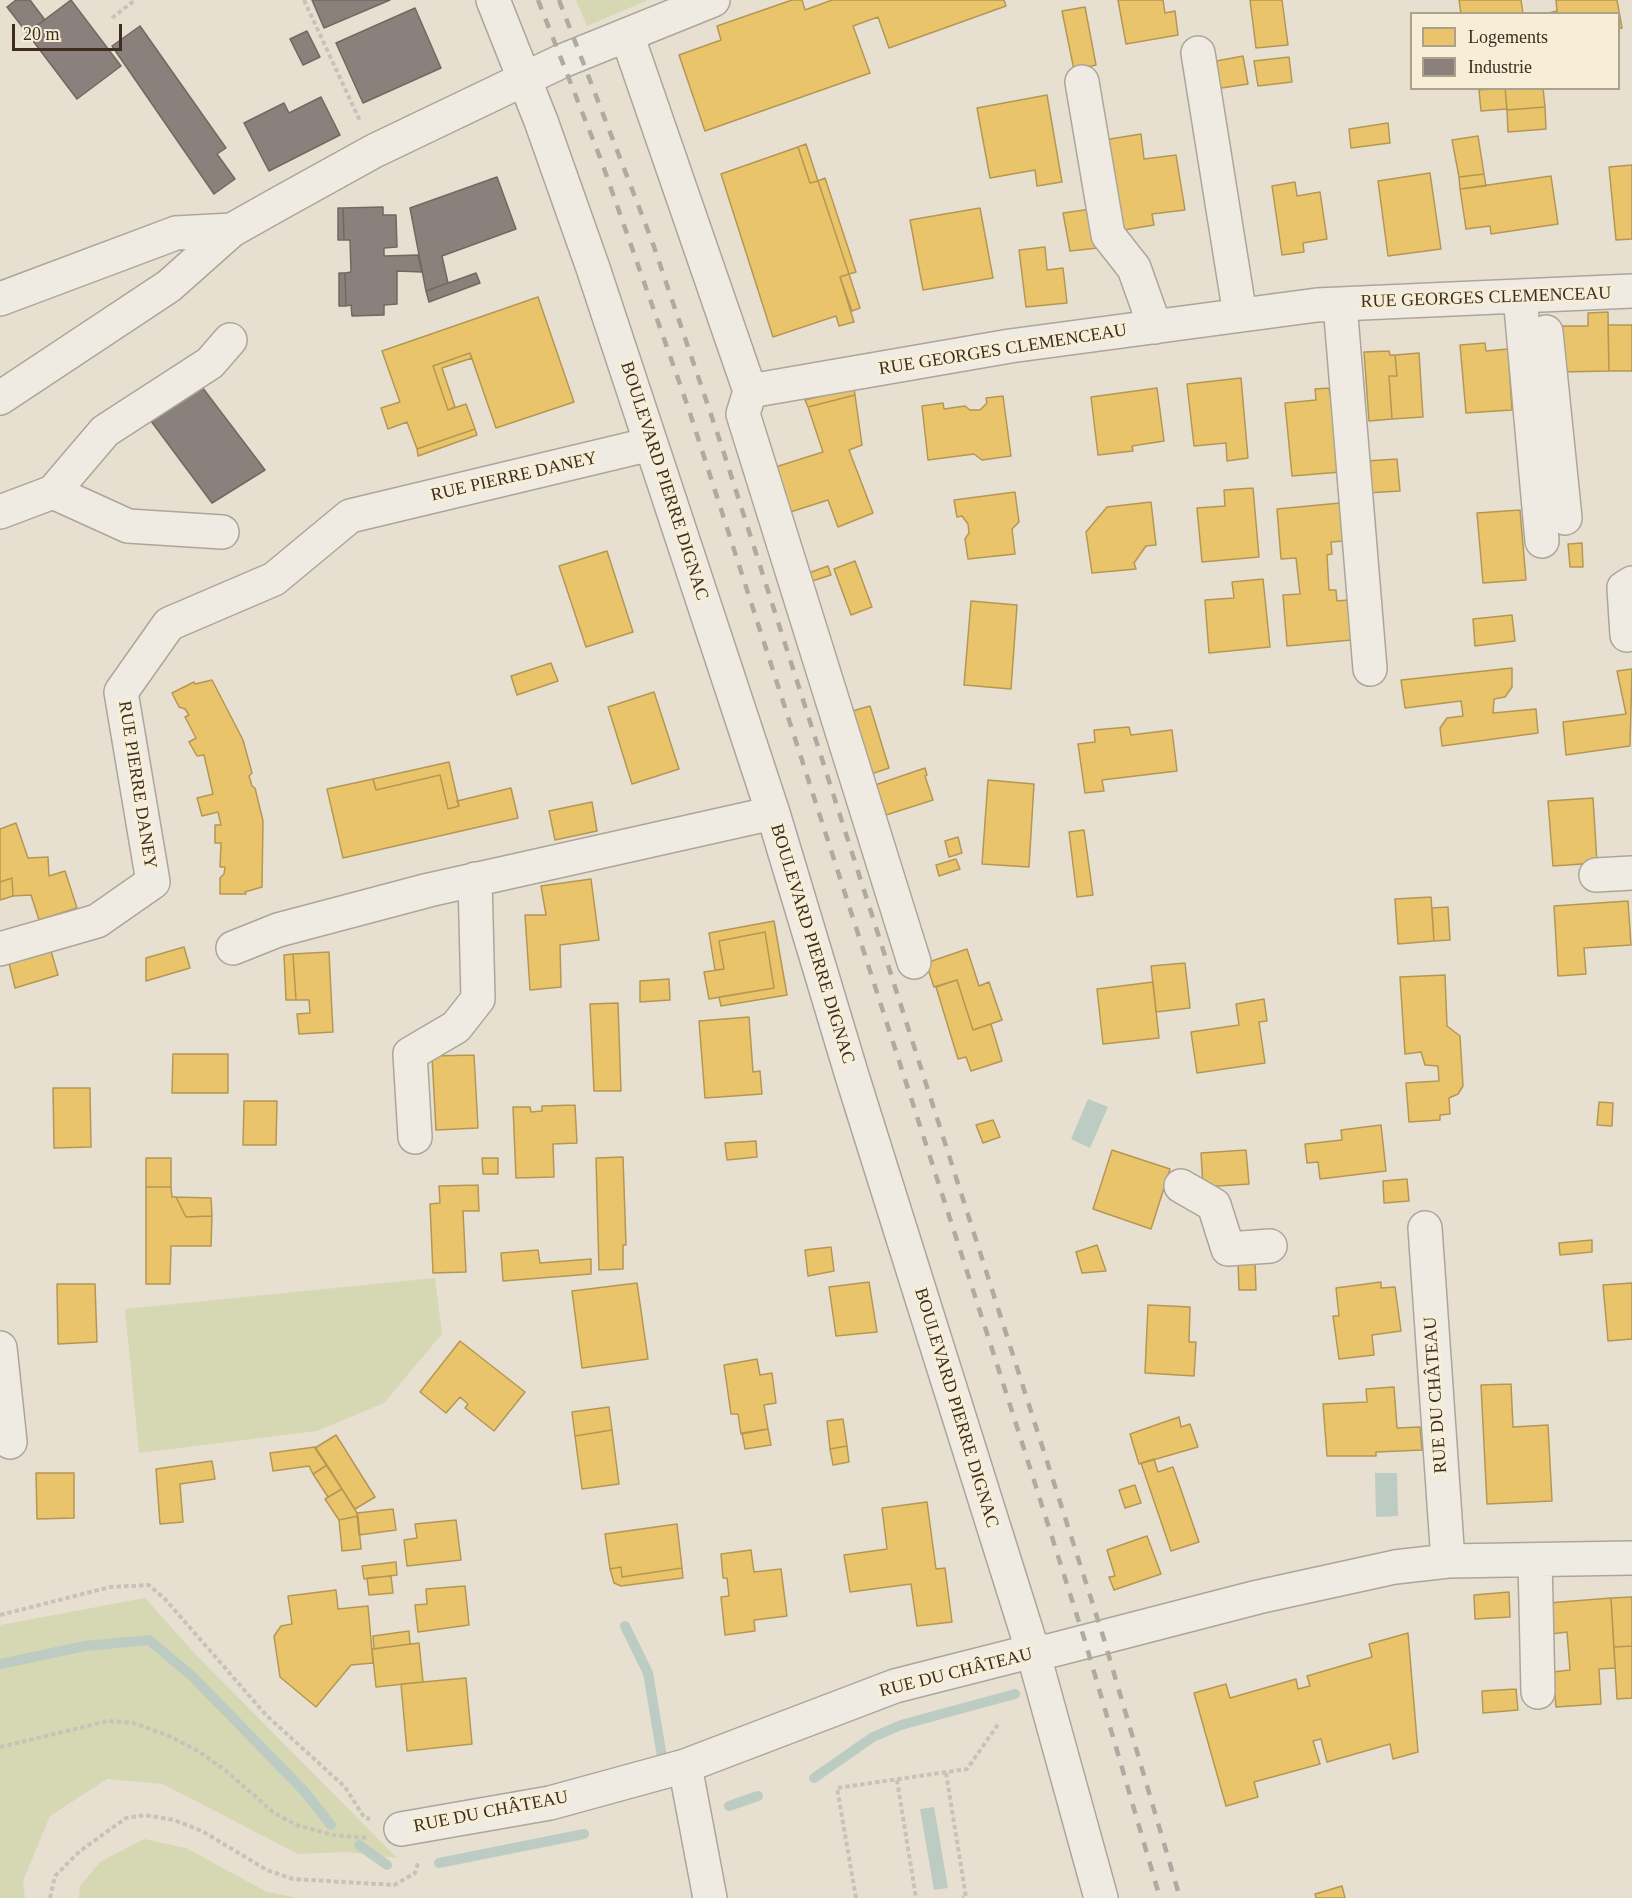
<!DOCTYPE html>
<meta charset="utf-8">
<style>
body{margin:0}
#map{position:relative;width:1632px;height:1898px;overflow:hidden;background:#e7e0d1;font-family:Georgia,serif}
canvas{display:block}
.legend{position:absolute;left:1410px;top:12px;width:210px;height:78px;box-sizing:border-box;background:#f7eed8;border:2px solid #ada18e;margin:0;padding:8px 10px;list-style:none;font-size:18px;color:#3d2e20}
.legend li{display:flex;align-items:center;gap:12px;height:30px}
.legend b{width:30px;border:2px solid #ada18e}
.scale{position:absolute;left:12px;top:24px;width:110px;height:27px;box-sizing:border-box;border:3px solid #3d2e20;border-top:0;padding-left:8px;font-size:18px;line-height:21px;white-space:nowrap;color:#3d2e20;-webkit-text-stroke:4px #f7eed8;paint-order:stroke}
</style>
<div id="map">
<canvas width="1632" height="1898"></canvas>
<ul class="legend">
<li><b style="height:16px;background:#e9c46a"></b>Logements</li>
<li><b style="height:16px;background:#8a817c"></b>Industrie</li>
</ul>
<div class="scale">20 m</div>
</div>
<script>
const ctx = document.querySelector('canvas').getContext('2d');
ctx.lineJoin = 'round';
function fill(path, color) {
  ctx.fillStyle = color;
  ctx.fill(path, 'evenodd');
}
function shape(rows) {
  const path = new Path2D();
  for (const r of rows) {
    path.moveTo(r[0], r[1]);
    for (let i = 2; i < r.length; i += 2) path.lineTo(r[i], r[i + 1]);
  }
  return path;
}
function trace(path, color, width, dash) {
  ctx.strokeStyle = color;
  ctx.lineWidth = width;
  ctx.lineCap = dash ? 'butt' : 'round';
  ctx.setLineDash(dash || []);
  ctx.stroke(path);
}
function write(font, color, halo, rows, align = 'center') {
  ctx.font = font + ' Georgia,serif';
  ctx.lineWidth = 6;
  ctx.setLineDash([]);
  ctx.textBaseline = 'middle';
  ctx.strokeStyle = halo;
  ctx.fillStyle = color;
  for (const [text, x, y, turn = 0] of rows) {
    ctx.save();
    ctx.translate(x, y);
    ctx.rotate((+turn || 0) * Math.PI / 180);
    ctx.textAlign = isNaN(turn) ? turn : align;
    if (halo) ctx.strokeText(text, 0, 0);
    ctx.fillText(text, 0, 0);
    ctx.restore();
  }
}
const green = shape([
 [576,0,648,0,587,26],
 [435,1278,442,1334,384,1403,317,1431,139,1453,125,1309],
 [145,1598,196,1655,397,1858,346,1852,298,1854,163,1784,107,1779,50,1816,23,1881,25,1898,0,1898,0,1625],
 [144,1839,186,1848,267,1892,300,1898,79,1898,80,1886,100,1862]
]);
const water = shape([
 [1088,1099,1108,1107,1090,1148,1071,1139],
 [1375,1473,1397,1473,1398,1516,1376,1517],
 [934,1807,948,1888,934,1890,920,1809]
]);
const homes = shape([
 [792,0,802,0,805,10,832,0,1004,0,1006,6,889,48,878,17,853,26,870,73,705,131,679,55,721,40,717,26,792,0],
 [1118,0,1163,0,1165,13,1175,11,1178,35,1126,44,1118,0],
 [1250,0,1282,0,1288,45,1256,48,1250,0],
 [1459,0,1521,0,1523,14,1461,14,1459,0],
 [1556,0,1617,0,1622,28,1618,29,1618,14,1544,14,1557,11,1556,0],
 [1085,7,1096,65,1074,70,1062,11,1085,7],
 [1243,56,1248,84,1215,89,1211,62,1243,56],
 [1289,57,1292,82,1258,86,1254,61,1289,57],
 [1505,88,1507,109,1481,111,1479,90,1505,88],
 [1505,88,1543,88,1545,107,1507,110,1505,88],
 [1047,95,1062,182,1037,186,1035,170,990,178,977,108,1047,95],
 [1545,107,1546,129,1508,132,1507,110,1545,107],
 [1388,123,1390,143,1351,148,1349,129,1388,123],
 [1141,134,1144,159,1176,155,1185,210,1152,214,1154,225,1118,231,1104,140,1141,134],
 [1478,136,1484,174,1459,177,1452,140,1478,136],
 [806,144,818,181,810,183,798,147,806,144],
 [798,147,810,183,818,181,849,274,840,277,854,322,839,326,836,316,773,337,721,174,798,147],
 [1632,165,1632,239,1616,240,1609,167,1632,165],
 [1430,173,1441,249,1388,256,1378,181,1430,173],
 [1484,174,1486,186,1460,189,1459,177,1484,174],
 [1551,176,1558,224,1491,234,1490,226,1466,229,1460,189,1551,176],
 [825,178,856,272,849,274,818,181,825,178],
 [1295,182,1297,196,1320,192,1327,239,1303,243,1304,252,1282,255,1272,186,1295,182],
 [980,208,993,278,923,290,910,220,980,208],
 [1091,209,1098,248,1070,251,1063,213,1091,209],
 [1045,247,1047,270,1063,268,1067,303,1026,307,1019,250,1045,247],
 [849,274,860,308,852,311,840,277,849,274],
 [538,297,574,402,496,428,470,353,433,366,448,410,466,404,475,429,417,449,407,422,388,429,381,408,400,402,382,351,538,297],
 [1608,312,1609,371,1562,372,1562,326,1588,326,1588,313,1608,312],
 [1608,325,1632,325,1632,371,1609,371,1608,325],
 [1485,343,1486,351,1508,349,1512,410,1466,413,1460,345,1485,343],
 [1389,351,1390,355,1395,355,1397,376,1389,376,1392,419,1369,421,1364,352,1389,351],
 [470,353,472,358,442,368,455,407,448,410,433,366,470,353],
 [1419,353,1423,417,1392,419,1389,376,1397,376,1395,355,1419,353],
 [1241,378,1248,458,1227,461,1226,443,1194,446,1187,384,1241,378],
 [854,388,855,395,808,407,805,400,854,388],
 [1157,388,1164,441,1132,446,1133,451,1098,455,1091,397,1157,388],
 [1329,388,1330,395,1333,395,1341,472,1292,476,1285,403,1316,400,1315,389,1329,388],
 [855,395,862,445,849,450,873,513,838,527,828,500,784,514,769,469,823,452,808,407,855,395],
 [1003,396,1011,456,982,460,974,454,928,460,922,406,943,403,944,409,965,406,970,410,980,410,987,403,986,398,1003,396],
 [475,429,477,435,418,456,417,449,475,429],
 [1397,459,1400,491,1367,493,1366,461,1397,459],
 [1253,488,1259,557,1202,562,1197,508,1225,506,1224,490,1253,488],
 [1015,492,1019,522,1012,529,1015,554,968,559,965,539,969,533,968,524,962,516,957,517,954,500,1015,492],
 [1151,502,1156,545,1146,546,1134,563,1136,569,1092,573,1086,532,1107,507,1151,502],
 [1340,503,1343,541,1331,542,1332,554,1327,555,1329,590,1336,590,1337,601,1348,600,1351,640,1287,646,1283,595,1300,594,1296,558,1281,559,1277,509,1340,503],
 [1520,510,1526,580,1483,583,1477,513,1520,510],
 [1582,543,1583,567,1570,567,1568,544,1582,543],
 [607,551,633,632,586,647,559,566,607,551],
 [855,561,872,607,851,615,834,569,855,561],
 [828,566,831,575,809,582,806,574,828,566],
 [1263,579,1270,647,1209,653,1205,600,1234,598,1232,582,1263,579],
 [971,601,1017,605,1011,689,964,685,971,601],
 [1512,615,1515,641,1475,646,1473,619,1512,615],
 [551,663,558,681,517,695,511,676,551,663],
 [1512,668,1512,687,1505,697,1494,699,1493,713,1536,709,1538,733,1442,746,1440,728,1447,718,1463,716,1461,701,1405,708,1401,680,1512,668],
 [1632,669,1630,746,1566,755,1563,722,1626,714,1617,671,1632,669],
 [212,680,243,740,252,773,249,776,252,786,255,788,263,821,262,887,245,892,246,894,220,894,220,878,224,874,225,867,220,867,221,843,215,843,215,825,221,825,218,812,202,816,197,798,213,794,204,755,197,756,189,742,196,738,185,717,189,715,185,709,179,707,172,693,194,682,195,684,212,680],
 [654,692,679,769,632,784,608,707,654,692],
 [870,706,889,768,868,775,849,712,870,706],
 [1129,727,1131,735,1172,730,1177,771,1102,780,1104,791,1085,793,1078,744,1095,742,1094,730,1129,727],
 [449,762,459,806,448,809,440,775,376,790,373,779,449,762],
 [925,768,927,775,925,776,933,800,886,815,875,785,925,768],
 [440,775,448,809,459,806,457,801,511,788,518,818,343,858,327,789,373,779,376,790,440,775],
 [988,780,1034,784,1029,867,982,864,988,780],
 [1593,798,1597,863,1553,866,1548,801,1593,798],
 [592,802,597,831,555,840,549,811,592,802],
 [16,823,28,858,48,857,49,876,65,871,77,908,39,920,31,895,13,896,12,878,0,882,0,829,16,823],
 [1084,830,1093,895,1077,897,1069,832,1084,830],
 [958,837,962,853,949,857,945,841,958,837],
 [956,859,960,869,939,876,936,865,956,859],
 [12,878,13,896,0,900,0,882,12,878],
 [591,879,599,940,560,945,561,987,530,990,525,915,546,915,541,886,591,879],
 [1431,897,1434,941,1398,944,1395,899,1431,897],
 [1628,901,1631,945,1584,948,1586,974,1558,976,1554,906,1628,901],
 [1448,907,1450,940,1434,941,1432,908,1448,907],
 [774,921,787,995,721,1006,719,997,774,988,765,932,719,941,724,969,715,970,709,933,774,921],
 [765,932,774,988,709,999,704,972,724,969,719,941,765,932],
 [184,947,190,968,146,981,146,958,184,947],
 [967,949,979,986,989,982,1002,1020,973,1030,957,980,934,987,926,963,967,949],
 [51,951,58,975,15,988,9,963,51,951],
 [329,952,333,1032,299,1034,297,1014,310,1013,309,1000,296,1000,293,954,329,952],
 [293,954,296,1000,286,1000,284,955,293,954],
 [1185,963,1190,1008,1156,1012,1151,966,1185,963],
 [1445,975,1447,1026,1460,1036,1463,1086,1458,1094,1449,1098,1450,1114,1440,1115,1440,1120,1409,1122,1406,1083,1439,1081,1438,1066,1425,1065,1421,1052,1405,1054,1400,977,1445,975],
 [669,979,670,1000,640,1002,640,981,669,979],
 [957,980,973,1030,991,1024,1002,1061,971,1071,966,1057,958,1059,936,987,957,980],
 [1153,982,1159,1038,1103,1044,1097,989,1153,982],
 [1264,999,1267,1021,1259,1022,1265,1063,1197,1073,1191,1032,1239,1025,1236,1004,1264,999],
 [618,1003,621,1091,594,1091,590,1004,618,1003],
 [749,1017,753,1072,760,1071,762,1094,705,1098,699,1021,749,1017],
 [173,1054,228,1054,228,1093,172,1093,173,1054],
 [474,1055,478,1128,436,1130,432,1056,474,1055],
 [53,1088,90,1088,91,1147,54,1148,53,1088],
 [244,1101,277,1101,276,1145,243,1145,244,1101],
 [1599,1102,1613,1103,1612,1126,1597,1125,1599,1102],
 [575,1105,577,1143,553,1144,554,1177,516,1178,513,1107,530,1107,531,1112,542,1111,542,1106,575,1105],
 [993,1120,1000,1137,983,1143,976,1125,993,1120],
 [1381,1125,1386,1171,1320,1179,1318,1162,1307,1163,1305,1144,1342,1140,1341,1130,1381,1125],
 [756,1141,757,1157,727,1160,725,1143,756,1141],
 [1112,1150,1170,1169,1151,1229,1093,1209,1112,1150],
 [1246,1150,1249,1184,1203,1187,1201,1153,1246,1150],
 [623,1157,626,1245,623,1245,623,1269,599,1270,596,1158,623,1157],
 [146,1158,171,1158,171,1187,146,1187,146,1158],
 [482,1158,498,1158,498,1174,483,1174,482,1158],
 [1407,1179,1409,1201,1384,1203,1383,1181,1407,1179],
 [478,1185,479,1211,463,1211,466,1272,433,1273,430,1204,440,1203,439,1186,478,1185],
 [146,1187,171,1187,172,1197,176,1197,186,1217,212,1216,211,1246,171,1246,170,1284,146,1284,146,1187],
 [176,1197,211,1198,212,1216,186,1217,176,1197],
 [1592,1240,1592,1252,1560,1255,1559,1243,1592,1240],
 [1097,1245,1106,1271,1082,1273,1076,1252,1097,1245],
 [831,1247,834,1271,808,1276,805,1250,831,1247],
 [538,1250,540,1263,591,1259,591,1274,503,1281,501,1253,538,1250],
 [1238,1261,1255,1261,1256,1290,1239,1290,1238,1261],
 [869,1282,877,1332,836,1336,829,1287,869,1282],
 [1381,1282,1381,1288,1395,1287,1401,1331,1372,1335,1374,1355,1339,1359,1333,1316,1339,1316,1336,1288,1381,1282],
 [637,1283,648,1359,582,1368,572,1291,637,1283],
 [1632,1283,1632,1339,1608,1341,1603,1285,1632,1283],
 [57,1284,95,1284,97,1342,58,1344,57,1284],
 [1148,1305,1190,1307,1189,1342,1196,1342,1194,1376,1145,1373,1148,1305],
 [460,1341,525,1392,494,1431,465,1408,468,1404,460,1397,446,1413,420,1392,460,1341],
 [757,1359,760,1375,772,1373,776,1403,764,1405,768,1429,741,1434,738,1414,731,1414,724,1365,757,1359],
 [1511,1384,1513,1427,1548,1425,1552,1501,1487,1504,1481,1385,1511,1384],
 [1394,1387,1397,1428,1420,1427,1422,1450,1376,1452,1376,1456,1327,1456,1323,1404,1367,1402,1366,1389,1394,1387],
 [609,1407,612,1430,575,1436,572,1412,609,1407],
 [1179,1417,1181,1427,1190,1424,1198,1447,1139,1464,1130,1434,1179,1417],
 [843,1419,847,1446,830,1449,827,1421,843,1419],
 [768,1429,771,1445,745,1449,742,1433,768,1429],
 [612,1430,619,1484,582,1489,575,1436,612,1430],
 [336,1435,375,1497,355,1509,315,1448,336,1435],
 [847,1446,849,1462,833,1465,830,1449,847,1446],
 [315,1447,327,1465,313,1474,309,1466,273,1471,270,1453,315,1447],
 [1154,1459,1158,1472,1173,1467,1199,1542,1171,1551,1141,1463,1154,1459],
 [212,1461,215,1479,180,1484,183,1522,160,1524,156,1469,212,1461],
 [327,1465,342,1489,328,1497,313,1474,327,1465],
 [36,1473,74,1473,74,1518,37,1519,36,1473],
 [1135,1485,1141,1503,1125,1508,1119,1490,1135,1485],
 [342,1489,357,1513,358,1516,339,1520,325,1499,342,1489],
 [927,1502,936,1569,945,1568,952,1622,917,1626,911,1584,850,1592,844,1555,887,1549,882,1508,927,1502],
 [393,1509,396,1530,359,1535,357,1513,393,1509],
 [358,1516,361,1549,342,1551,339,1520,358,1516],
 [456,1520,461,1560,407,1566,404,1540,417,1538,415,1524,456,1520],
 [677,1524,682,1568,622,1577,621,1567,610,1569,605,1534,677,1524],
 [1147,1536,1161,1574,1114,1590,1109,1577,1115,1576,1107,1550,1147,1536],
 [751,1550,754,1572,781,1569,787,1616,754,1620,755,1631,725,1635,721,1597,729,1596,727,1578,723,1578,721,1554,751,1550],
 [396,1562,397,1575,364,1579,362,1566,396,1562],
 [621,1567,622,1577,682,1568,683,1578,621,1586,614,1583,610,1569,621,1567],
 [391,1576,393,1593,369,1595,367,1578,391,1576],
 [465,1586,469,1625,418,1632,415,1605,427,1604,426,1589,465,1586],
 [336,1590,338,1609,368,1606,373,1663,351,1665,316,1707,280,1677,274,1636,281,1626,292,1624,288,1596,336,1590],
 [1509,1592,1510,1617,1475,1619,1474,1595,1509,1592],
 [1632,1597,1632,1646,1614,1647,1611,1598,1632,1597],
 [1611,1598,1615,1668,1599,1669,1601,1704,1556,1707,1553,1672,1570,1670,1567,1632,1551,1634,1548,1603,1611,1598],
 [409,1631,410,1644,374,1649,373,1636,409,1631],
 [1408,1633,1418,1752,1393,1759,1390,1744,1327,1762,1321,1739,1313,1741,1320,1764,1254,1782,1258,1797,1226,1806,1194,1693,1226,1684,1230,1698,1296,1679,1298,1689,1310,1686,1307,1676,1372,1657,1369,1644,1408,1633],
 [419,1643,423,1682,376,1687,372,1649,419,1643],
 [1632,1646,1632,1698,1617,1699,1614,1647,1632,1646],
 [466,1678,472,1744,407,1751,401,1684,466,1678],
 [1516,1689,1518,1710,1483,1713,1482,1691,1516,1689],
 [1342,1886,1345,1898,1316,1898,1315,1894,1342,1886]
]);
const industry = shape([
 [16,0,30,0,45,20,27,33,7,7,16,0],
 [71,0,121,66,77,99,27,33,71,0],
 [312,0,390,0,324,28,312,0],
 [415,8,441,68,363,103,336,43,415,8],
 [140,26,226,148,217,154,235,179,214,194,112,46,140,26],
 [307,31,320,57,303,65,290,39,307,31],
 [321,97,340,135,269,171,244,123,284,103,289,113,321,97],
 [497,177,516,229,442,256,448,283,426,291,410,208,497,177],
 [383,207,383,215,396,215,397,247,384,248,384,256,418,255,422,272,397,271,397,304,384,305,384,315,352,316,351,305,346,306,345,273,351,272,350,240,344,240,343,208,383,207],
 [338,208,343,208,344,240,338,240,338,208],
 [339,273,345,273,346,306,339,306,339,273],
 [476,273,480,283,429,302,426,291,476,273],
 [199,383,265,470,212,503,148,417,199,383]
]);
const stream = shape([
 [625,1626,648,1673,664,1769],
 [0,1664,85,1646,149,1640,192,1676,304,1791,331,1825],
 [814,1778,873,1737,901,1725,1015,1694],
 [729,1806,758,1796],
 [359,1845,387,1865],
 [439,1863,584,1834]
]);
const path = shape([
 [304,0,360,121],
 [112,18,135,0],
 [0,1615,110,1587,149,1585,165,1599,266,1715,345,1787,364,1817,370,1819],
 [0,1747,108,1721,134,1723,169,1736,198,1751,225,1770,273,1812,296,1825,333,1835,369,1838],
 [946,1773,966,1897,962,1898],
 [897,1780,916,1898],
 [50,1898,55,1876,80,1851,126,1818,145,1815,174,1820,202,1831,267,1870,293,1879,394,1885,415,1873,418,1863],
 [856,1898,837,1788,967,1769,999,1723]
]);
const minor = shape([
 [493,0,541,121,593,268,773,813,853,1079,1033,1652,1101,1898],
 [627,35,750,391,1010,346,1317,305,1632,291],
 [1198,53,1240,315],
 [1082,82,1108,235,1134,268,1155,327],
 [1520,296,1542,541],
 [0,299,176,233,232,230],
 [1340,304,1370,669],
 [1546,332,1565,518],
 [750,391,743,414,914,962],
 [0,398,169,286,232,230,280,203,374,151,562,61,713,0],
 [53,492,128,526,222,532],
 [0,512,53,492,105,431,210,363,230,340],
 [1627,635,1624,588,1632,583],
 [1596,875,1632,873],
 [233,948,278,930,429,890,773,813],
 [0,949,97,921,153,882,121,692,169,624,274,579,350,516,651,444],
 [415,1137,410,1054,456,1027,478,999,475,879],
 [1181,1186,1214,1205,1228,1249,1270,1246],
 [1425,1228,1448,1561],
 [0,1348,10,1442],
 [1535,1560,1538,1692],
 [685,1766,710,1898],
 [401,1829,550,1803,685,1766,895,1686,1017,1655,1053,1650,1258,1597,1395,1567,1448,1561,1632,1558]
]);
const rail = shape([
 [538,0,601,160,688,407,1003,1383,1085,1641,1160,1898],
 [559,0,652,241,721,444,1103,1636,1180,1898]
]);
const streetNames = [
 ["RUE GEORGES CLEMENCEAU",1486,298,-2],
 ["RUE GEORGES CLEMENCEAU",1003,350,-9],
 ["RUE PIERRE DANEY",514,477,-13],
 ["BOULEVARD PIERRE DIGNAC",664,481,72],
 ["RUE PIERRE DANEY",137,785,81],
 ["BOULEVARD PIERRE DIGNAC",812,944,73],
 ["RUE DU CHÂTEAU",1436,1395,-94],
 ["BOULEVARD PIERRE DIGNAC",956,1408,73],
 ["RUE DU CHÂTEAU",956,1673,-14],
 ["RUE DU CHÂTEAU",491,1812,-11]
];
fill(green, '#d6d7b3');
fill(water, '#bcccc2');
fill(homes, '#e9c46a');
trace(homes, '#b59754', 1.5);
fill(industry, '#8a817c');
trace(industry, '#736860', 1.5);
trace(stream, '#bcccc2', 10);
trace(minor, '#ada599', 36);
trace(path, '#c8c2b9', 4, [4.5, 3]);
trace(minor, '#efebe3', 33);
trace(rail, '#afaaa2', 4.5, [10, 10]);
write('18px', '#3d2e20', '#f7eed8', streetNames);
</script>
